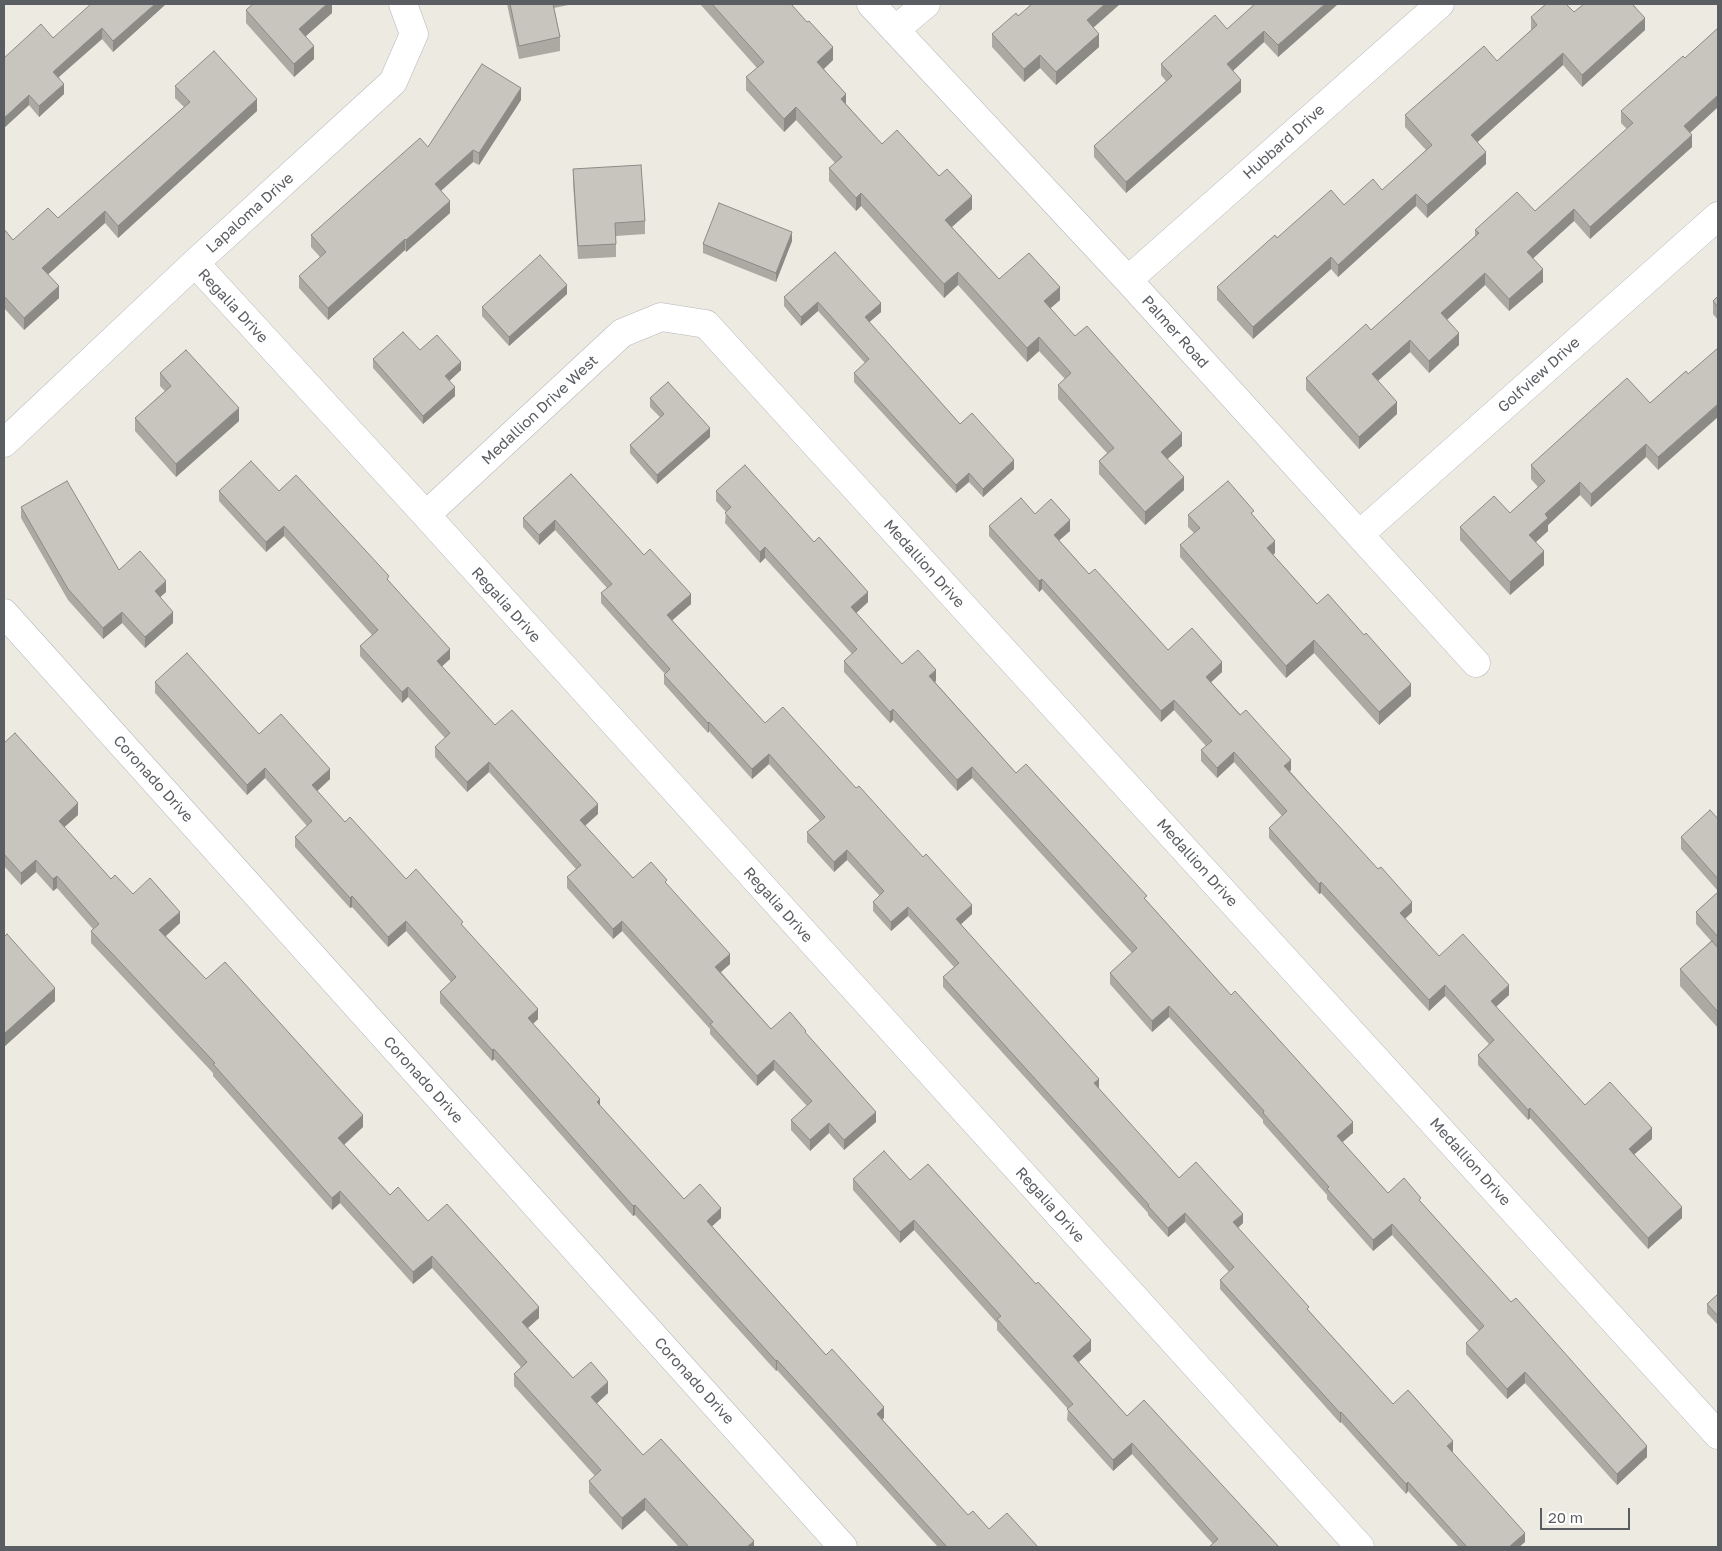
<!DOCTYPE html>
<style>
body{margin:0}
#map{position:relative;width:1722px;height:1551px;overflow:hidden;background:#edeae1;font-family:"Golos Text",sans-serif}
canvas{display:block}
.frame{position:absolute;inset:0;border:5px solid #5a5e62;pointer-events:none}
.scale{position:absolute;left:1540px;top:1508px;width:90px;height:22px;box-sizing:border-box;border:2px solid #5a5e62;border-top:0;padding-left:6px;font-size:15px;line-height:18px;white-space:nowrap;color:#5a5e62;-webkit-text-stroke:4px #fff;paint-order:stroke}
</style>
<div id="map">
<canvas width="1722" height="1551"></canvas>
<div class="frame"></div>
<div class="scale">20 m</div>
</div>
<script>
const ctx = document.querySelector('canvas').getContext('2d');
ctx.lineJoin = 'round';
function shape(rows) {
  const path = new Path2D();
  for (const r of rows) {
    path.moveTo(r[0], r[1]);
    for (let i = 2; i < r.length; i += 2) path.lineTo(r[i], r[i + 1]);
  }
  return path;
}
function trace(path, color, width, dash) {
  ctx.strokeStyle = color;
  ctx.lineWidth = width;
  ctx.lineCap = dash ? 'butt' : 'round';
  ctx.setLineDash(dash || []);
  ctx.stroke(path);
}
function fill(path, color) {
  ctx.fillStyle = color;
  ctx.fill(path, 'evenodd');
}
function write(font, color, halo, rows, align = 'center') {
  ctx.font = font + ' "Golos Text",sans-serif';
  ctx.lineWidth = 4;
  ctx.setLineDash([]);
  ctx.textBaseline = 'middle';
  ctx.strokeStyle = halo;
  ctx.fillStyle = color;
  for (const [text, x, y, turn = 0] of rows) {
    ctx.save();
    ctx.translate(x, y);
    ctx.rotate((+turn || 0) * Math.PI / 180);
    ctx.textAlign = isNaN(turn) ? turn : align;
    if (halo) ctx.strokeText(text, 0, 0);
    ctx.fillText(text, 0, 0);
    ctx.restore();
  }
}
const street = shape([
 [871,4,1128,280,1476,663],
 [895,30,926,4],
 [195,263,426,515,1360,1547],
 [1128,280,1440,4],
 [4,443,195,263,393,82,414,34,403,4],
 [426,515,622,333,661,317,706,324,1718,1435],
 [1360,534,1718,216],
 [4,613,843,1547]
]);
const wall = shape([
 [166,4,113,52,102,39,59,77,64,94,39,117,29,105,4,128,53,38],
 [332,4,332,13,306,36,314,59,294,77,246,23,246,10],
 [507,4,573,4,554,8,560,37,560,51,519,59],
 [700,4,791,4,833,60,824,69,846,104,882,144,939,176,972,209,952,227,999,279,1060,300,1050,308,1075,336,1182,446,1167,459,1184,490,1145,525,1099,474,1099,461,1107,453,1058,399,1058,385,1065,379,1039,351,1027,362,958,285,944,298,861,206,856,211,829,181,829,168,835,163,796,120,784,132,746,90,746,77,757,68],
 [1032,4,1120,4,1093,28,1099,47,1056,85,1040,68,1024,82,992,47,992,34,1018,16],
 [1255,4,1338,4,1278,57,1264,42,1233,71,1241,92,1126,193,1094,157,1094,146,1166,81,1161,75,1161,64,1227,29],
 [1635,6,1645,30,1582,87,1563,65,1477,142,1486,164,1427,218,1416,206,1338,277,1331,269,1253,339,1217,300,1217,287,1277,238,1344,205,1382,190,1426,150,1405,127,1405,115,1497,61,1531,30,1531,17],
 [175,86,257,111,118,238,105,223,48,274,59,298,24,330,4,308,4,229,13,240,58,218,184,107,175,98],
 [521,100,479,165,473,162,441,191,450,213,406,252,405,250,328,320,299,288,299,276,320,257,311,247,311,235,428,147],
 [1718,107,1690,133,1692,147,1590,239,1574,221,1533,258,1543,282,1509,311,1485,285,1447,320,1459,345,1429,373,1410,352,1378,381,1397,414,1359,449,1306,390,1306,378,1371,330,1475,236,1475,230,1535,211,1627,129,1621,123,1621,111],
 [573,169,645,221,645,234,616,236,616,257,578,259,573,182],
 [792,241,776,282,703,253,703,244],
 [835,252,881,312,869,322,960,424,1014,469,983,497,969,482,956,493,854,382,854,373,865,363,818,311,801,326,784,306,784,297],
 [567,294,509,346,482,316,482,307],
 [1718,296,1718,320,1713,314,1713,301],
 [420,350,461,370,449,381,455,396,423,424,373,368,373,359],
 [1686,371,1658,470,1646,457,1591,507,1580,495,1548,525,1548,531,1536,542,1544,565,1510,595,1460,540,1460,527,1510,513,1538,487,1531,479,1531,465,1650,403],
 [160,373,239,421,176,477,135,431,135,418,165,391,160,386],
 [650,398,710,437,657,484,630,453,630,445,660,417,650,407],
 [571,474,644,555,691,604,672,620,765,723,856,788,972,914,961,924,1098,1089,1179,1178,1243,1223,1238,1228,1309,1311,1393,1404,1453,1451,1452,1452,1525,1542,1519,1547,1459,1547,1408,1491,1406,1494,1341,1422,1340,1423,1220,1289,1220,1280,1229,1272,1185,1222,1168,1237,1148,1215,1148,1213,943,987,943,977,954,967,908,916,891,931,873,911,873,902,880,896,847,860,834,872,807,842,807,832,820,821,769,764,752,779,709,731,708,733,664,684,664,675,665,674,601,603,601,593,607,588,555,530,539,545,523,527,523,518],
 [219,491,279,491,389,582,450,659,442,666,495,725,598,814,585,826,633,878,667,885,730,964,721,972,771,1029,806,1034,876,1122,844,1150,829,1133,810,1151,791,1130,791,1120,807,1106,774,1070,757,1086,710,1034,710,1029,622,931,613,939,567,888,567,877,576,869,489,772,467,792,435,757,435,747,445,738,408,697,402,703,360,656,360,646,372,635,284,536,266,552,219,501],
 [716,491,868,602,856,613,902,664,936,681,935,682,1016,773,1147,901,1353,1133,1342,1142,1388,1193,1421,1202,1647,1457,1617,1485,1525,1383,1507,1399,1466,1354,1466,1343,1479,1331,1392,1235,1373,1251,1327,1199,1327,1195,1263,1123,1263,1120,1169,1017,1152,1032,1110,984,1110,973,1132,953,972,778,957,791,893,720,890,723,844,672,844,661,852,654,765,558,760,563,725,523,726,512,716,501],
 [21,507,119,570,166,592,160,597,173,623,145,648,122,623,103,639,68,600,21,518],
 [1035,514,1070,531,1059,540,1089,574,1168,650,1222,672,1211,682,1291,770,1290,771,1412,912,1405,919,1439,956,1509,995,1496,1007,1585,1105,1652,1139,1634,1154,1682,1218,1648,1249,1530,1118,1528,1120,1478,1065,1478,1055,1489,1044,1445,996,1429,1011,1321,893,1319,894,1269,838,1269,828,1282,816,1234,762,1217,778,1201,761,1201,750,1206,746,1174,710,1161,722,1042,589,1039,592,989,536,989,526],
 [1188,515,1254,516,1275,553,1273,555,1317,604,1411,696,1379,725,1314,653,1286,678,1180,557,1180,545,1194,533,1188,527],
 [155,682,259,734,330,779,317,791,345,822,406,879,463,926,538,1019,533,1024,600,1106,684,1199,721,1218,712,1226,826,1355,884,1418,882,1419,968,1515,989,1529,1038,1547,938,1547,777,1370,776,1371,635,1215,633,1216,494,1059,492,1061,440,1003,440,992,451,982,406,931,388,947,352,907,350,908,295,847,295,837,307,826,265,778,247,795,155,693],
 [4,743,78,815,64,827,111,879,133,894,180,923,166,936,206,979,363,1127,344,1145,390,1195,428,1221,539,1318,528,1328,573,1378,608,1393,596,1404,643,1455,754,1547,679,1547,645,1510,622,1530,589,1493,589,1481,595,1476,514,1386,514,1374,521,1367,432,1268,413,1284,340,1203,332,1210,213,1076,213,1073,91,943,91,931,93,929,57,888,53,891,36,872,21,885,4,866],
 [1718,819,1718,891,1681,849,1681,837],
 [1718,892,1718,1028,1680,986,1680,969,1711,941,1696,924,1696,912],
 [4,937,55,1001,5,1046,4,1045],
 [853,1179,910,1180,1091,1351,1079,1362,1127,1416,1279,1547,1213,1544,1132,1454,1113,1471,1067,1420,1068,1409,997,1330,997,1323,914,1230,900,1243,853,1190],
 [1718,1294,1718,1325,1707,1313,1707,1304]
]);
const shadedWall = shape([
 [155,4,166,4,113,52,113,41],
 [327,4,332,4,332,13,299,42,299,29],
 [1105,4,1120,4,1087,33,1087,20],
 [1325,4,1338,4,1278,57,1278,45],
 [1645,18,1645,30,1582,87,1582,75],
 [102,28,102,39,53,82,53,72],
 [1264,31,1264,42,1227,76,1227,64],
 [1099,34,1099,47,1056,85,1056,72],
 [314,46,314,59,294,77,294,64],
 [833,47,833,60,817,75,817,62],
 [1563,53,1563,65,1471,148,1471,135],
 [1040,55,1040,68,1024,82,1024,69],
 [1241,80,1241,92,1126,193,1126,182],
 [64,84,64,94,39,117,39,106],
 [521,88,521,100,479,165,479,153],
 [846,94,846,107,841,99],
 [29,95,29,105,4,128,4,118],
 [1718,95,1718,107,1684,138,1684,126],
 [257,99,257,111,118,238,118,226],
 [796,107,796,120,784,132,784,119],
 [1692,135,1692,147,1590,239,1590,227],
 [473,150,473,162,435,196,435,184],
 [1486,152,1486,164,1427,218,1427,205],
 [861,193,861,206,856,211,856,198],
 [1416,194,1416,206,1338,277,1338,265],
 [972,196,972,209,945,233,945,220],
 [450,201,450,213,406,252,406,240],
 [1574,209,1574,221,1527,264,1527,252],
 [105,211,105,223,42,280,42,268],
 [792,232,792,241,776,282,776,273],
 [405,239,405,250,328,320,328,308],
 [1331,257,1331,269,1253,339,1253,327],
 [1543,269,1543,282,1509,311,1509,299],
 [958,272,958,285,944,298,944,284],
 [1485,273,1485,285,1441,325,1441,313],
 [567,285,567,294,509,346,509,337],
 [59,286,59,298,24,330,24,318],
 [1060,287,1060,300,1044,314,1044,301],
 [818,302,818,311,801,326,801,317],
 [881,303,881,312,865,326,865,317],
 [1459,333,1459,345,1429,373,1429,361],
 [1039,337,1039,351,1027,362,1027,348],
 [1410,340,1410,352,1372,386,1372,374],
 [461,362,461,370,445,385,445,376],
 [455,387,455,396,423,424,423,416],
 [1397,402,1397,414,1359,449,1359,437],
 [1718,404,1718,417,1658,470,1658,457],
 [239,408,239,421,176,477,176,464],
 [710,428,710,437,657,484,657,475],
 [1182,433,1182,446,1161,465,1161,452],
 [1646,444,1646,457,1591,507,1591,494],
 [1014,460,1014,469,983,497,983,489],
 [969,473,969,482,956,493,956,485],
 [1184,477,1184,490,1145,525,1145,512],
 [1580,482,1580,495,1548,525,1548,531,1529,548,1529,535,1545,514],
 [555,520,555,530,539,545,539,535],
 [1070,520,1070,531,1054,545,1054,535],
 [284,526,284,536,266,552,266,542],
 [1275,541,1275,553,1267,560,1267,548],
 [765,547,765,558,760,563,760,552],
 [1544,551,1544,565,1510,595,1510,582],
 [1042,579,1042,589,1039,592,1039,581],
 [166,581,166,592,155,602,155,591],
 [868,592,868,602,851,618,851,607],
 [691,594,691,604,667,625,667,615],
 [122,612,122,623,103,639,103,628],
 [173,612,173,623,145,648,145,637],
 [1314,640,1314,653,1286,678,1286,666],
 [450,649,450,659,437,671,437,661],
 [1222,662,1222,672,1206,687,1206,677],
 [936,670,936,681,929,687,929,676],
 [1411,684,1411,696,1379,725,1379,712],
 [408,687,408,697,402,703,402,692],
 [1174,700,1174,710,1161,722,1161,711],
 [893,709,893,720,890,723,890,712],
 [709,722,709,731,708,733,708,723],
 [1234,752,1234,762,1217,778,1217,768],
 [769,754,769,764,752,779,752,769],
 [1291,760,1291,770,1284,776,1284,766],
 [489,762,489,772,467,792,467,782],
 [972,767,972,778,957,791,957,780],
 [265,768,265,778,247,795,247,785],
 [330,769,330,779,312,796,312,785],
 [78,803,78,815,59,832,59,821],
 [598,804,598,814,580,830,580,820],
 [847,850,847,860,834,872,834,862],
 [36,860,36,872,21,885,21,873],
 [57,876,57,888,53,891,53,879],
 [1321,882,1321,893,1319,894,1319,884],
 [352,896,352,907,350,908,350,898],
 [1412,902,1412,912,1400,923,1400,913],
 [972,905,972,914,956,929,956,919],
 [908,907,908,916,891,931,891,922],
 [180,912,180,923,159,942,159,930],
 [406,921,406,931,388,947,388,937],
 [622,921,622,931,613,939,613,929],
 [730,954,730,964,715,977,715,967],
 [1445,985,1445,996,1429,1011,1429,1000],
 [1509,985,1509,995,1491,1011,1491,1001],
 [55,988,55,1001,5,1046,5,1033],
 [1169,1006,1169,1017,1152,1032,1152,1021],
 [538,1009,538,1019,528,1028,528,1018],
 [494,1049,494,1059,492,1061,492,1050],
 [774,1060,774,1070,757,1086,757,1076],
 [1099,1079,1099,1088,1094,1093,1094,1083],
 [600,1099,600,1109,597,1102],
 [1530,1108,1530,1118,1528,1120,1528,1110],
 [876,1112,876,1122,844,1150,844,1140],
 [363,1115,363,1127,338,1150,338,1138],
 [1353,1122,1353,1133,1337,1147,1337,1136],
 [829,1123,829,1133,810,1151,810,1140],
 [1652,1128,1652,1139,1629,1159,1629,1149],
 [340,1191,340,1203,332,1210,332,1198],
 [635,1205,635,1215,633,1216,633,1206],
 [1682,1207,1682,1218,1648,1249,1648,1238],
 [721,1208,721,1218,707,1231,707,1221],
 [1185,1213,1185,1222,1168,1237,1168,1228],
 [1243,1214,1243,1223,1233,1232,1233,1222],
 [914,1220,914,1230,900,1243,900,1232],
 [1392,1224,1392,1235,1373,1251,1373,1240],
 [432,1256,432,1268,413,1284,413,1272],
 [539,1307,539,1318,522,1333,522,1322],
 [1091,1340,1091,1351,1073,1367,1073,1356],
 [777,1360,777,1370,776,1371,776,1361],
 [1525,1372,1525,1383,1507,1399,1507,1389],
 [608,1382,608,1393,591,1409,591,1397],
 [884,1407,884,1418,877,1424,877,1414],
 [1341,1412,1341,1422,1340,1423,1340,1413],
 [1453,1441,1453,1451,1447,1456,1447,1446],
 [1132,1443,1132,1454,1113,1471,1113,1460],
 [1647,1446,1647,1457,1617,1485,1617,1474],
 [1408,1482,1408,1491,1406,1494,1406,1484],
 [645,1498,645,1510,622,1530,622,1518],
 [1525,1533,1525,1542,1519,1547,1509,1547],
 [754,1541,754,1547,747,1547]
]);
const building = shape([
 [91,4,155,4,113,41,102,28,53,72,64,84,39,106,29,95,4,118,4,58,41,24,53,38,91,4],
 [253,4,327,4,299,29,314,46,294,64,246,10,253,4],
 [510,4,553,4,560,37,519,46,510,4],
 [712,4,791,4,807,22,809,21,833,47,817,62,846,94,841,99,882,144,897,130,939,176,947,169,972,196,945,220,999,279,1029,253,1060,287,1044,301,1075,336,1087,326,1182,433,1161,452,1184,477,1145,512,1099,461,1114,448,1058,385,1071,373,1039,337,1027,348,958,272,944,284,861,193,856,198,829,168,842,157,796,107,784,119,746,77,764,62,712,4],
 [1032,4,1105,4,1087,20,1099,34,1056,72,1040,55,1024,69,992,34,1016,13,1018,16,1032,4],
 [1255,4,1325,4,1278,45,1264,31,1227,64,1241,80,1126,182,1094,146,1172,76,1161,64,1215,15,1227,29,1255,4],
 [1546,4,1566,4,1574,12,1584,4,1632,4,1645,18,1582,75,1563,53,1471,135,1486,152,1427,205,1416,194,1338,265,1331,257,1253,327,1217,287,1275,235,1277,238,1331,190,1344,205,1373,179,1382,190,1432,145,1405,115,1484,46,1497,61,1537,25,1531,17,1546,4],
 [1718,28,1718,95,1684,126,1692,135,1590,227,1574,209,1527,252,1543,269,1509,299,1485,273,1441,313,1459,333,1429,361,1410,340,1372,374,1397,402,1359,437,1306,378,1366,324,1371,330,1479,233,1475,230,1517,192,1535,211,1633,123,1621,111,1683,56,1685,58,1718,28],
 [214,51,257,99,118,226,105,211,42,268,59,286,24,318,4,296,4,229,13,240,48,208,58,218,190,102,175,86,214,51],
 [482,64,521,88,479,153,473,150,435,184,450,201,406,240,405,239,328,308,299,276,326,252,311,235,420,138,428,147,482,64],
 [641,165,645,221,615,223,616,244,578,246,573,169,641,165],
 [719,203,792,232,776,273,703,244,719,203],
 [835,252,881,303,865,317,960,424,972,413,1014,460,983,489,969,473,956,485,854,373,869,359,818,302,801,317,784,297,835,252],
 [540,255,567,285,509,337,482,307,540,255],
 [1718,296,1718,307,1713,301,1718,296],
 [403,332,420,350,437,335,461,362,445,376,455,387,423,416,373,359,403,332],
 [1718,348,1718,404,1658,457,1646,444,1591,494,1580,482,1545,514,1548,518,1529,535,1544,551,1510,582,1460,527,1494,496,1510,513,1545,481,1531,465,1627,378,1650,403,1686,371,1688,374,1718,348],
 [186,350,239,408,176,464,135,418,171,386,160,373,186,350],
 [668,382,710,428,657,475,630,445,664,414,650,398,668,382],
 [251,461,279,491,296,475,389,576,387,579,450,649,437,661,495,725,512,710,598,804,580,820,633,878,651,862,667,880,665,882,730,954,715,967,771,1029,790,1012,806,1031,805,1032,876,1112,844,1140,829,1123,810,1140,791,1120,812,1101,774,1060,757,1076,710,1024,713,1022,622,921,613,929,567,877,581,865,489,762,467,782,435,747,450,733,408,687,402,692,360,646,378,630,284,526,266,542,219,491,251,461],
 [745,465,814,542,819,537,868,592,851,607,902,664,918,650,936,670,929,676,1016,773,1026,764,1147,896,1144,898,1231,995,1235,991,1353,1122,1337,1136,1388,1193,1404,1178,1421,1198,1419,1200,1511,1302,1516,1298,1647,1446,1617,1474,1525,1372,1507,1389,1466,1343,1484,1326,1392,1224,1373,1240,1327,1189,1329,1187,1263,1113,1264,1111,1169,1006,1152,1021,1110,973,1137,948,972,767,957,780,893,709,890,712,844,661,857,649,765,547,760,552,725,513,731,507,716,491,745,465],
 [571,474,644,555,650,549,691,594,667,615,765,723,783,707,856,788,859,786,923,857,926,854,972,905,956,919,1099,1079,1094,1083,1179,1178,1196,1162,1243,1214,1233,1222,1309,1307,1307,1309,1393,1404,1408,1390,1453,1441,1447,1446,1525,1533,1509,1547,1467,1547,1408,1482,1406,1484,1341,1412,1340,1413,1220,1280,1234,1267,1185,1213,1168,1228,1148,1206,1149,1205,943,977,959,963,908,907,891,922,873,902,884,891,847,850,834,862,807,832,825,817,769,754,752,769,709,722,708,723,664,675,670,669,601,593,612,584,555,520,539,535,523,518,571,474],
 [67,481,119,570,140,551,166,581,155,591,173,612,145,637,122,612,103,628,68,589,21,507,67,481],
 [1228,481,1254,511,1251,513,1275,541,1267,548,1317,604,1328,594,1364,635,1366,633,1411,684,1379,712,1314,640,1286,666,1180,545,1200,528,1188,515,1228,481],
 [1021,498,1035,514,1051,499,1070,520,1054,535,1089,574,1095,569,1168,650,1192,628,1222,662,1206,677,1240,715,1246,710,1291,760,1284,766,1378,869,1381,867,1412,902,1400,913,1439,956,1463,934,1509,985,1491,1001,1585,1105,1610,1082,1652,1128,1629,1149,1682,1207,1648,1238,1530,1108,1528,1110,1478,1055,1494,1040,1445,985,1429,1000,1321,882,1319,884,1269,828,1287,811,1234,752,1217,768,1201,750,1212,741,1174,700,1161,711,1042,579,1039,581,989,526,1021,498],
 [187,653,259,734,281,714,330,769,312,785,345,822,350,817,406,879,416,869,463,922,461,924,538,1009,528,1018,600,1099,597,1102,684,1199,700,1184,721,1208,707,1221,826,1355,832,1349,884,1407,877,1414,968,1515,973,1511,989,1529,1007,1513,1038,1547,947,1547,777,1360,776,1361,635,1205,633,1206,494,1049,492,1050,440,992,456,977,406,921,388,937,352,896,350,898,295,837,312,821,265,768,247,785,155,682,187,653],
 [15,733,78,803,59,821,111,879,115,875,133,894,150,878,180,912,159,930,206,979,225,962,363,1115,338,1138,390,1195,398,1187,428,1221,447,1204,539,1307,522,1322,573,1378,591,1362,608,1382,591,1397,643,1455,661,1439,754,1541,747,1547,689,1547,645,1498,622,1518,589,1481,601,1470,514,1374,527,1362,432,1256,413,1272,340,1191,332,1198,213,1064,215,1063,91,931,99,924,57,876,53,879,36,860,21,873,4,854,4,743,15,733],
 [1710,810,1718,819,1718,879,1681,837,1710,810],
 [1718,892,1718,937,1696,912,1718,892],
 [7,934,55,988,5,1033,4,1032,4,937,7,934],
 [1712,941,1718,948,1718,1012,1680,969,1712,941],
 [884,1151,910,1180,928,1164,1036,1284,1038,1282,1091,1340,1073,1356,1127,1416,1144,1400,1279,1547,1209,1547,1218,1539,1132,1443,1113,1460,1067,1409,1073,1404,997,1319,1001,1316,914,1220,900,1232,853,1179,884,1151],
 [1718,1294,1718,1316,1707,1304,1718,1294]
]);
const streetNames = [
 ["Hubbard Drive",1284,142,-42],
 ["Lapaloma Drive",250,213,-42],
 ["Regalia Drive",233,306,47],
 ["Palmer Road",1175,332,48],
 ["Golfview Drive",1539,375,-42],
 ["Medallion Drive West",540,410,-43],
 ["Medallion Drive",924,564,48],
 ["Regalia Drive",506,605,48],
 ["Coronado Drive",153,779,48],
 ["Medallion Drive",1197,863,48],
 ["Regalia Drive",778,905,48],
 ["Coronado Drive",423,1080,48],
 ["Medallion Drive",1470,1162,48],
 ["Regalia Drive",1050,1205,48],
 ["Coronado Drive",694,1381,48]
];
trace(street, '#b4b7bc', 29);
trace(street, '#fff', 28);
fill(wall, '#aca9a3');
fill(shadedWall, '#8c8a85');
fill(building, '#c8c5be');
trace(building, '#8c8a85', 1);
write('15px', '#5a5e62', '#fff', streetNames);
</script>
